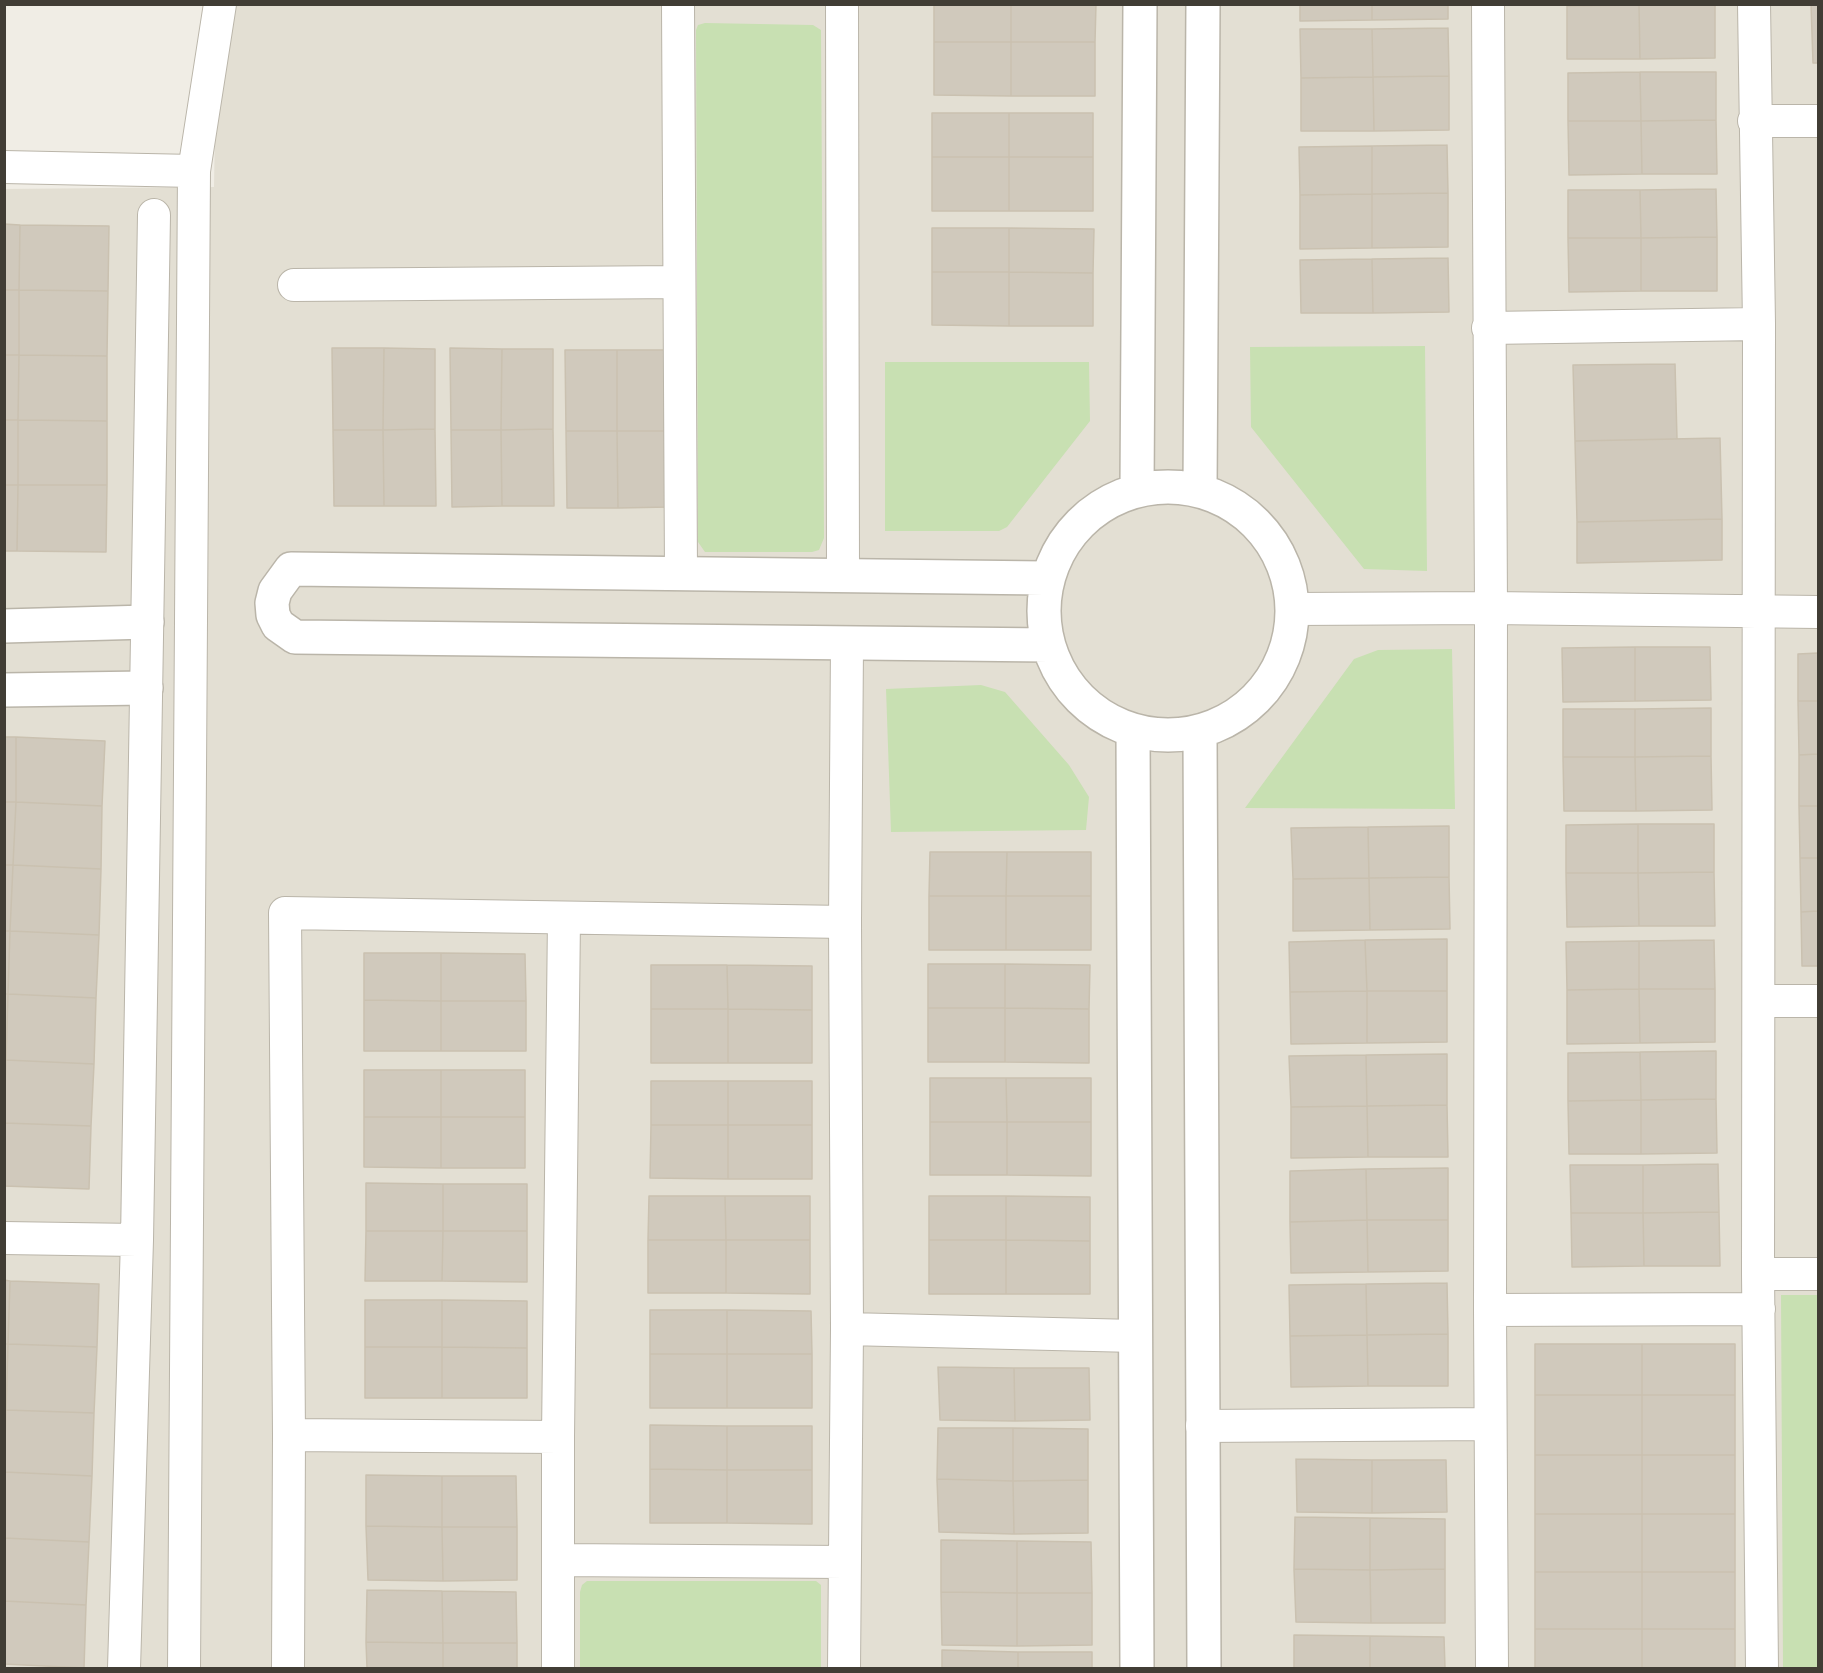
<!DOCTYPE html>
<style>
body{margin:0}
#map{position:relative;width:1823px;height:1673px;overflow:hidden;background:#f0ede5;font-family:"Alegreya Sans",sans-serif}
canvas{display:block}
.frame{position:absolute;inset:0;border:6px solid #413d35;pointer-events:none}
</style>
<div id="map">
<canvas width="1823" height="1673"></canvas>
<div class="frame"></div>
</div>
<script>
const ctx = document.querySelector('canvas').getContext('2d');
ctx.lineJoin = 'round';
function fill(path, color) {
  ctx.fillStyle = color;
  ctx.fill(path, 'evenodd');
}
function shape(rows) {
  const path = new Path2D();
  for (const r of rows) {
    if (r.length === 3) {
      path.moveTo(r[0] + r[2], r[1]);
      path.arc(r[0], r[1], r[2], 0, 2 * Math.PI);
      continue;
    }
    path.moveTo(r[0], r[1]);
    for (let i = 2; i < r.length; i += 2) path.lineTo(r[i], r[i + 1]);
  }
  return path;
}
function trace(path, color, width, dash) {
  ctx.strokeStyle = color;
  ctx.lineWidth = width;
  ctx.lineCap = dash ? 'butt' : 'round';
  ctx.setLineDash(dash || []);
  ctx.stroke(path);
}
const residential = shape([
 [217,5,1818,5,1818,1668,5,1668,4,189,214,187]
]);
const green = shape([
 [705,23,813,25,821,30,824,538,819,550,812,552,705,552,698,542,696,30,698,25],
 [1425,346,1427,571,1364,569,1251,427,1250,347],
 [885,362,1089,362,1090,421,1007,527,999,531,885,531],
 [1452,649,1455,809,1245,808,1354,659,1378,650],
 [981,685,1005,692,1069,765,1089,797,1086,830,891,832,886,689],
 [1781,1295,1818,1295,1818,1668,1783,1668],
 [587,1581,816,1581,821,1585,821,1668,580,1668,580,1592,582,1585]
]);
const building = shape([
 [934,4,1011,4,1011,42,934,42,934,4],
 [1011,4,1096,4,1095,42,1011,42,1011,4],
 [1300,4,1372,4,1372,20,1300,21,1300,4],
 [1372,4,1448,4,1448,19,1372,20,1372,4],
 [1567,4,1639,4,1639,5,1567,6,1567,4],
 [1715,4,1715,58,1640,59,1639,5,1715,4],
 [1811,4,1818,4,1818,63,1813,63,1811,4],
 [1639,5,1640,59,1567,59,1567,6,1639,5],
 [1448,28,1449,76,1373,77,1372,29,1448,28],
 [1300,29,1372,29,1373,77,1301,78,1300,29],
 [934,42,1011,42,1011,96,934,95,934,42],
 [1011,42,1095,42,1095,96,1011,96,1011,42],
 [1640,72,1716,72,1716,120,1641,121,1640,72],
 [1640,72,1641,121,1568,121,1568,73,1640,72],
 [1449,76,1449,130,1374,131,1373,77,1449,76],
 [1373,77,1374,131,1301,131,1301,78,1373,77],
 [932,113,1009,113,1009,157,932,157,932,113],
 [1009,113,1093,113,1093,157,1009,157,1009,113],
 [1716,120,1717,174,1642,174,1641,121,1716,120],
 [1568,121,1641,121,1642,174,1569,175,1568,121],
 [1447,145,1448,193,1372,194,1372,146,1447,145],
 [1372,146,1372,194,1300,195,1299,147,1372,146],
 [932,157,1009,157,1009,211,932,211,932,157],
 [1009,157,1093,157,1093,211,1009,211,1009,157],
 [1716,189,1717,237,1641,238,1640,190,1716,189],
 [1568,190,1640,190,1641,238,1568,238,1568,190],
 [1448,193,1448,247,1372,248,1372,194,1448,193],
 [1372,194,1372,248,1300,249,1300,195,1372,194],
 [4,224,20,225,19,290,4,290,4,224],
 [20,225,109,226,108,291,19,290,20,225],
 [932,228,1009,228,1009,272,932,272,932,228],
 [1009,228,1094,229,1093,273,1009,272,1009,228],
 [1717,237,1717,291,1641,291,1641,238,1717,237],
 [1568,238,1641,238,1641,291,1569,292,1568,238],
 [1448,258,1449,312,1373,313,1372,259,1448,258],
 [1372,259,1373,313,1301,313,1300,260,1372,259],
 [932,272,1009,272,1009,326,932,325,932,272],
 [1009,272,1093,273,1093,326,1009,326,1009,272],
 [4,290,19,290,19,355,4,355,4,290],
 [19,290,108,291,107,356,19,355,19,290],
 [332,348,384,348,383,430,333,430,332,348],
 [384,348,435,349,435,429,383,430,384,348],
 [450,348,502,349,501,430,451,430,450,348],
 [502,349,553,349,553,429,501,430,502,349],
 [565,350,617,350,617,431,566,431,565,350],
 [617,350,668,350,668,431,617,431,617,350],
 [4,355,19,355,18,420,4,420,4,355],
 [19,355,107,356,107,421,18,420,19,355],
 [1675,364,1677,439,1575,441,1573,365,1675,364],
 [4,420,18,420,18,485,4,485,4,420],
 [18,420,107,421,107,485,18,485,18,420],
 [435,429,436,506,384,506,383,430,435,429],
 [553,429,554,506,502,506,501,430,553,429],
 [333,430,383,430,384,506,334,506,333,430],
 [451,430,501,430,502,506,452,507,451,430],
 [566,431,617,431,618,508,567,508,566,431],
 [617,431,668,431,669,507,618,508,617,431],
 [1720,438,1722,519,1577,522,1575,441,1720,438],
 [4,485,18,485,17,551,4,551,4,485],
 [18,485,107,485,106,552,17,551,18,485],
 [1722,519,1722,560,1577,563,1577,522,1722,519],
 [1635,647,1635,701,1563,702,1562,648,1635,647],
 [1635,647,1710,647,1711,700,1635,701,1635,647],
 [1818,653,1818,701,1798,701,1798,654,1818,653],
 [1798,701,1818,701,1818,754,1799,755,1798,701],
 [1711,708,1711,756,1635,757,1635,709,1711,708],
 [1563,709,1635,709,1635,757,1563,757,1563,709],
 [4,737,16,737,16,802,4,802,4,737],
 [16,737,105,741,102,806,16,802,16,737],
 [1818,754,1818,806,1799,806,1799,755,1818,754],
 [1711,756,1712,810,1636,811,1635,757,1711,756],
 [1563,757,1635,757,1636,811,1564,811,1563,757],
 [4,802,16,802,13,865,4,865,4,802],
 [16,802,102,806,101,869,13,865,16,802],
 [1799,806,1818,806,1818,858,1800,858,1799,806],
 [1638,824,1714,824,1714,872,1638,873,1638,824],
 [1638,824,1638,873,1566,873,1566,825,1638,824],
 [1449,826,1449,877,1369,878,1368,827,1449,826],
 [1368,827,1369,878,1293,879,1291,828,1368,827],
 [930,852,1007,852,1006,896,929,896,930,852],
 [1007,852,1091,852,1091,896,1006,896,1007,852],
 [1800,858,1818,858,1818,911,1801,912,1800,858],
 [4,865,13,865,10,931,4,931,4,865],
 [13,865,101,869,99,935,10,931,13,865],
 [1714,872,1715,926,1639,926,1638,873,1714,872],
 [1566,873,1638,873,1639,926,1567,927,1566,873],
 [1449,877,1450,929,1370,930,1369,878,1449,877],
 [1369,878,1370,930,1293,931,1293,879,1369,878],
 [929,896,1006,896,1006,950,929,950,929,896],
 [1006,896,1091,896,1091,950,1006,950,1006,896],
 [1818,911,1818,966,1802,966,1801,912,1818,911],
 [4,931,10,931,8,994,4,994,4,931],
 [10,931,99,935,96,998,8,994,10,931],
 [1447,939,1447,991,1367,991,1365,940,1447,939],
 [1365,940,1367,991,1290,992,1289,942,1365,940],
 [1714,940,1715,989,1639,989,1639,941,1714,940],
 [1639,941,1639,989,1567,990,1566,942,1639,941],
 [364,953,441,953,441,1001,364,1000,364,953],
 [441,953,525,954,526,1001,441,1001,441,953],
 [928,964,1005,964,1005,1008,928,1008,928,964],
 [1005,964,1090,965,1089,1009,1005,1008,1005,964],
 [651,965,727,965,728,1009,651,1009,651,965],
 [727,965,812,966,812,1010,728,1009,727,965],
 [1639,989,1640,1043,1567,1044,1567,990,1639,989],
 [1639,989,1715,989,1715,1042,1640,1043,1639,989],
 [1367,991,1367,1043,1291,1044,1290,992,1367,991],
 [1367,991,1447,991,1447,1042,1367,1043,1367,991],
 [4,994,8,994,6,1060,4,1060,4,994],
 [8,994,96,998,94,1064,6,1060,8,994],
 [364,1000,441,1001,441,1051,364,1051,364,1000],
 [441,1001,526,1001,526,1051,441,1051,441,1001],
 [928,1008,1005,1008,1005,1062,928,1062,928,1008],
 [1005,1008,1089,1009,1089,1063,1005,1062,1005,1008],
 [651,1009,728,1009,728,1063,651,1063,651,1009],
 [728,1009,812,1010,812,1063,728,1063,728,1009],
 [1716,1051,1716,1099,1641,1100,1640,1052,1716,1051],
 [1640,1052,1641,1100,1568,1101,1568,1053,1640,1052],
 [1447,1054,1447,1105,1367,1106,1366,1055,1447,1054],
 [1366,1055,1367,1106,1291,1107,1289,1056,1366,1055],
 [6,1060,94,1064,91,1126,4,1123,6,1060],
 [364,1070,441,1070,441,1117,364,1117,364,1070],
 [441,1070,525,1070,525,1117,441,1117,441,1070],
 [930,1078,1006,1078,1007,1122,930,1122,930,1078],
 [1006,1078,1091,1078,1091,1122,1007,1122,1006,1078],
 [651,1081,728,1081,728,1125,651,1125,651,1081],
 [728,1081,812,1081,812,1125,728,1125,728,1081],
 [1716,1099,1717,1153,1641,1154,1641,1100,1716,1099],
 [1641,1100,1641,1154,1569,1154,1568,1101,1641,1100],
 [1447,1105,1448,1157,1368,1157,1367,1106,1447,1105],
 [1367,1106,1368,1157,1291,1158,1291,1107,1367,1106],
 [364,1117,441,1117,441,1168,364,1167,364,1117],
 [441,1117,525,1117,525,1168,441,1168,441,1117],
 [930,1122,1007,1122,1007,1175,930,1175,930,1122],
 [1007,1122,1091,1122,1091,1176,1007,1175,1007,1122],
 [4,1123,91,1126,89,1189,4,1186,4,1123],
 [651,1125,728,1125,728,1179,650,1178,651,1125],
 [728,1125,812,1125,812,1179,728,1179,728,1125],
 [1718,1164,1719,1212,1643,1213,1643,1165,1718,1164],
 [1570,1165,1643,1165,1643,1213,1571,1213,1570,1165],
 [1448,1168,1448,1220,1367,1220,1366,1169,1448,1168],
 [1366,1169,1367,1220,1290,1222,1290,1171,1366,1169],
 [366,1183,443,1184,443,1231,366,1231,366,1183],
 [443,1184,527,1184,527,1231,443,1231,443,1184],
 [649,1196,725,1196,726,1240,648,1240,649,1196],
 [725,1196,810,1196,810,1240,726,1240,725,1196],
 [929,1196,1006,1196,1006,1240,929,1240,929,1196],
 [1006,1196,1090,1197,1090,1241,1006,1240,1006,1196],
 [1719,1212,1720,1266,1644,1266,1643,1213,1719,1212],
 [1571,1213,1643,1213,1644,1266,1572,1267,1571,1213],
 [1367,1220,1368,1272,1291,1273,1290,1222,1367,1220],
 [1367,1220,1448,1220,1448,1271,1368,1272,1367,1220],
 [366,1231,443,1231,442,1281,365,1281,366,1231],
 [443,1231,527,1231,527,1282,442,1281,443,1231],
 [648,1240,726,1240,726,1293,648,1293,648,1240],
 [726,1240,810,1240,810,1294,726,1293,726,1240],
 [929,1240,1006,1240,1006,1294,929,1294,929,1240],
 [1006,1240,1090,1241,1090,1294,1006,1294,1006,1240],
 [4,1280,10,1281,8,1344,4,1344,4,1280],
 [10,1281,99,1284,97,1347,8,1344,10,1281],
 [1447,1283,1448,1334,1367,1335,1366,1284,1447,1283],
 [1366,1284,1367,1335,1290,1336,1289,1285,1366,1284],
 [365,1300,442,1300,442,1347,365,1347,365,1300],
 [442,1300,527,1301,527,1348,442,1347,442,1300],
 [650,1310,727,1310,727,1354,650,1354,650,1310],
 [727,1310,811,1311,812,1354,727,1354,727,1310],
 [1448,1334,1448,1386,1368,1386,1367,1335,1448,1334],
 [1367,1335,1368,1386,1291,1387,1290,1336,1367,1335],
 [4,1344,8,1344,6,1410,4,1410,4,1344],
 [8,1344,97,1347,94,1413,6,1410,8,1344],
 [1535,1344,1642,1344,1642,1395,1535,1395,1535,1344],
 [1642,1344,1735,1344,1735,1395,1642,1395,1642,1344],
 [365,1347,442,1347,442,1398,365,1398,365,1347],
 [442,1347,527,1348,527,1398,442,1398,442,1347],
 [650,1354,727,1354,727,1408,650,1408,650,1354],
 [727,1354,812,1354,812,1408,727,1408,727,1354],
 [938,1367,1014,1368,1015,1421,940,1420,938,1367],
 [1014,1368,1089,1368,1090,1420,1015,1421,1014,1368],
 [1535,1395,1642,1395,1642,1455,1535,1455,1535,1395],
 [1642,1395,1735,1395,1735,1455,1642,1455,1642,1395],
 [6,1410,94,1413,92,1476,4,1472,6,1410],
 [650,1425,727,1426,727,1470,650,1469,650,1425],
 [727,1426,812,1426,812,1470,727,1470,727,1426],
 [938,1428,1013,1428,1013,1481,937,1479,938,1428],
 [1013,1428,1088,1429,1088,1480,1013,1481,1013,1428],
 [1535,1455,1642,1455,1642,1514,1535,1514,1535,1455],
 [1642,1455,1735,1455,1735,1514,1642,1514,1642,1455],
 [1296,1459,1372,1460,1372,1513,1297,1512,1296,1459],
 [1372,1460,1446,1460,1447,1512,1372,1513,1372,1460],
 [650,1469,727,1470,727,1523,650,1523,650,1469],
 [727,1470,812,1470,812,1524,727,1523,727,1470],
 [4,1472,92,1476,89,1542,4,1538,4,1472],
 [366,1475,442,1476,442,1527,366,1526,366,1475],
 [442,1476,516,1476,517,1527,442,1527,442,1476],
 [937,1479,1013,1481,1014,1534,939,1532,937,1479],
 [1088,1480,1088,1533,1014,1534,1013,1481,1088,1480],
 [1535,1514,1642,1514,1642,1572,1535,1572,1535,1514],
 [1642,1514,1735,1514,1735,1572,1642,1572,1642,1514],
 [1295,1517,1370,1518,1370,1570,1294,1569,1295,1517],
 [1370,1518,1445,1519,1445,1569,1370,1570,1370,1518],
 [366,1526,442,1527,443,1581,368,1580,366,1526],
 [442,1527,517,1527,517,1580,443,1581,442,1527],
 [4,1538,89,1542,86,1605,4,1601,4,1538],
 [941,1540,1017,1541,1017,1593,941,1592,941,1540],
 [1017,1541,1091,1542,1092,1593,1017,1593,1017,1541],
 [1294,1569,1370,1570,1371,1623,1296,1622,1294,1569],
 [1445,1569,1445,1623,1371,1623,1370,1570,1445,1569],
 [1535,1572,1642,1572,1642,1629,1535,1629,1535,1572],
 [1642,1572,1735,1572,1735,1629,1642,1629,1642,1572],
 [367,1590,442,1591,443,1643,366,1642,367,1590],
 [442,1591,516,1592,517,1643,443,1643,442,1591],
 [941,1592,1017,1593,1017,1646,942,1645,941,1592],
 [1017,1593,1092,1593,1092,1645,1017,1646,1017,1593],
 [4,1601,86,1605,84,1668,4,1664,4,1601],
 [1535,1629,1642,1629,1642,1668,1535,1668,1535,1629],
 [1642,1629,1735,1629,1735,1668,1642,1668,1642,1629],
 [1294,1635,1370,1636,1370,1668,1294,1668,1294,1635],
 [1370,1636,1444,1637,1445,1668,1370,1668,1370,1636],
 [366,1642,443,1643,443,1668,367,1668,366,1642],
 [443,1643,517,1643,517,1668,443,1668,443,1643],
 [942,1650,1018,1652,1018,1668,942,1668,942,1650],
 [1018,1652,1092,1652,1092,1668,1018,1668,1018,1652]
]);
const minor = shape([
 [678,4,681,573],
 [842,4,843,575],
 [1488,4,1491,608,1490,1310,1492,1668],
 [1754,4,1759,324,1758,1274,1762,1668],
 [1754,121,1818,121],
 [4,167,194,171],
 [294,285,679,282],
 [1488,328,1759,324],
 [1292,609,1491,608,1818,612],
 [1760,1001,1818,1001],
 [4,1238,137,1240],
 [1758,1274,1818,1274],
 [1490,1310,1759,1309],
 [847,1329,1135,1336],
 [1202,1426,1490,1424],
 [289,1435,558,1437],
 [558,1560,844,1562],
 [124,1668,137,1240,154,215],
 [184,1668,194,171,220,4],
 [288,1668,289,1435,285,913,845,922],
 [558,1668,558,1437,564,918],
 [844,1668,847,1329,845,922,847,644]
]);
const tertiary = shape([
 [1168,611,124],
 [1137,489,1140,4],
 [1200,490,1203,4],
 [1044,578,291,569,275,591,272,603,273,615,278,625,295,637,1048,645],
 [4,626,147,622],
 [4,690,146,688],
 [1133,731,1137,1668],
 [1200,734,1204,1668]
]);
fill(residential, '#e3dfd3');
fill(green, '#c8e0b2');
fill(building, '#d0c9bc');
trace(building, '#cac1b0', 1.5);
trace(minor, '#bab5a9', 34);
trace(tertiary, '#bab5a9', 36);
trace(minor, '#fff', 32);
trace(tertiary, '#fff', 33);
</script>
